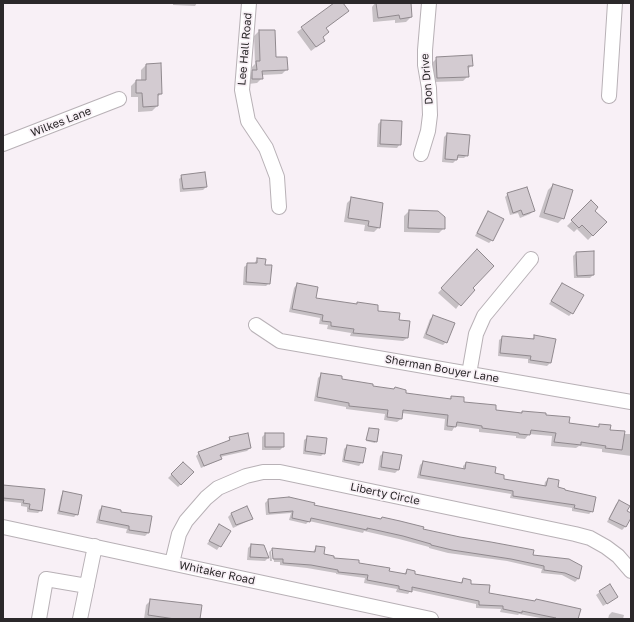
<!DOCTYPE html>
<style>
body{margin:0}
#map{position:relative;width:634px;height:622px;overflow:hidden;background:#f8f0f6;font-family:"Golos Text",sans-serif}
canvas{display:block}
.frame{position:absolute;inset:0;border:4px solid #2b282a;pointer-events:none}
</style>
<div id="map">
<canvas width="634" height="622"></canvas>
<div class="frame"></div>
</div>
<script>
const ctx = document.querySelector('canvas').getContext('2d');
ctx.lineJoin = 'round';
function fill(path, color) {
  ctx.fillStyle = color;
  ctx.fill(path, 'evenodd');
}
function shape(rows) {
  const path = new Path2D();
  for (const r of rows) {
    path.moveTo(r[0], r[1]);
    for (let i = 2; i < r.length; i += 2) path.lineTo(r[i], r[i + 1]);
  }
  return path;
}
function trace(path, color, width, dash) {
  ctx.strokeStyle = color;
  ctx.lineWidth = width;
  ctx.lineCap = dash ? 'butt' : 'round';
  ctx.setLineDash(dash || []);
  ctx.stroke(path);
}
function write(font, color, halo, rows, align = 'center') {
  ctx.font = font + ' "Golos Text",sans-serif';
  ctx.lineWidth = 3.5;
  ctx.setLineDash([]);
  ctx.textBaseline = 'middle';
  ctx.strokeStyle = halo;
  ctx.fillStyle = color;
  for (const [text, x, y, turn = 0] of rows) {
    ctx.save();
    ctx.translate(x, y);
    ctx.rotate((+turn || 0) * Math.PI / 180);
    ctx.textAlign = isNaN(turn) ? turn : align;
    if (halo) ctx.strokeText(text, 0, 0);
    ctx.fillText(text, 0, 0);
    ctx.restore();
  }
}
const shadow = shape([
 [173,3,197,3,195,6,173,5],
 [336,3,342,3,348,11,326,28,328,32,322,38,324,41,311,51,297,32],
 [375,3,410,3,411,17,406,22,395,23,395,20,373,22,372,7],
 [259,31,274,31,275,58,287,69,282,74,262,75,262,78,257,83,248,84,248,76,252,71,252,67,255,64,254,36],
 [437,58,472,65,467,70,468,76,463,81,433,82,432,63],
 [146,65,161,94,157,97,157,106,152,111,138,112,138,97,131,97,131,86,136,81,141,81,141,70],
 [381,121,400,144,397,148,377,147,378,124],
 [447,134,467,155,464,158,456,158,456,160,453,163,442,162,444,137],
 [182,176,206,187,203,190,180,192,179,179],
 [553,185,563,218,558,223,539,217,548,190],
 [508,194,533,211,530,214,520,218,518,213,510,215,505,197],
 [352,198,379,227,374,232,364,231,365,225,344,222,347,203],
 [591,202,594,211,605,222,588,240,577,229,574,232,567,226],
 [409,211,444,228,439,233,404,232,404,216],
 [488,213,492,240,489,243,475,236,485,216],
 [477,250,471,288,456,309,438,293],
 [576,253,593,275,590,278,574,278,573,256],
 [257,259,264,266,269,283,266,286,243,285,244,267,248,264,254,264],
 [297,284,315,299,356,305,358,303,398,321,407,338,403,341,350,336,351,333,327,329,328,325,319,324,320,318,289,312,294,288],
 [562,284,572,313,569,316,549,304],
 [434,316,446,342,443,345,423,338,430,319],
 [535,336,550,363,547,366,528,363,528,359,498,356,499,340,503,337,531,340],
 [322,374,341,380,405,394,449,400,451,397,463,403,495,411,520,414,522,412,545,416,568,424,597,428,600,425,609,430,624,434,631,434,631,456,602,452,602,449,579,446,576,448,551,446,552,436,529,434,525,439,516,438,516,436,479,432,479,429,455,426,452,431,444,430,445,419,402,413,401,419,397,422,384,420,385,414,346,409,346,407,314,401,318,378],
 [369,429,376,441,375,443,366,441],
 [265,434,283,447,280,450,262,450,262,437],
 [308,437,324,453,321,456,303,454,304,440],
 [230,438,250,448,247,451,220,457,221,458,217,461,201,468,196,456,199,453,227,442],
 [347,446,362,462,359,466,342,462,344,449],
 [383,453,398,470,395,473,378,470,380,456],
 [423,462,463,469,463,466,466,463,494,474,503,480,544,487,545,482,548,479,556,488,592,511,589,514,572,511,572,508,510,498,511,494,417,478,420,465],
 [183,463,192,473,178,487,168,478],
 [3,486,41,510,38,513,27,512,27,507,21,506,21,503,3,501],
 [64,492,77,514,74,517,57,514,61,496],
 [289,498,313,505,380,520,382,518,422,530,581,566,578,579,575,582,562,575,541,573,542,569,507,561,448,553,429,548,429,547,399,539,364,531,363,533,309,521,306,524,289,520,291,513,266,515,265,503,268,500],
 [619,501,626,512,631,514,625,527,622,530,607,522,616,504],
 [102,507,120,512,148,533,145,536,126,533,127,529,96,523,99,510],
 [231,514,251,518,248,521,233,528,228,517],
 [220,525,230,531,217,550,207,544],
 [251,545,263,546,268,558,265,561,247,560,248,548],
 [317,547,323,555,388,571,404,574,407,570,414,574,460,584,463,579,469,585,488,594,577,619,546,619,519,614,518,615,500,612,501,609,476,608,476,604,411,590,408,594,396,592,397,589,364,583,365,578,336,574,336,573,307,568,280,565,280,562,274,562,273,551,271,551,272,561,270,561,269,552,272,549,313,553,314,550],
 [609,585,613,600,603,606,596,595],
 [151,600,199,619,144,619,146,605],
 [612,612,624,615,623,619,608,619,609,615]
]);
const building = shape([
 [334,3,343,3,349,11,326,28,329,32,323,37,325,41,316,47,301,27,334,3],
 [376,3,411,3,412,17,400,19,399,15,378,18,376,3],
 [259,30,275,30,276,57,287,57,288,70,262,71,263,79,252,79,252,70,257,70,256,61,260,61,259,30],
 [472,55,473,66,468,66,469,77,437,78,436,57,472,55],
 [161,63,162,94,158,94,158,106,143,107,142,93,136,93,136,80,146,80,146,64,161,63],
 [381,120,402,121,401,145,380,144,381,120],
 [447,133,470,135,468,156,458,155,457,160,445,159,447,133],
 [205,172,207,187,183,189,181,175,205,172],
 [553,184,573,190,564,219,544,213,553,184],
 [527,187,535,211,523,215,521,210,513,213,507,193,527,187],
 [351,197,383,203,380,228,368,226,369,221,348,218,351,197],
 [591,200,598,207,595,211,607,222,593,236,582,225,579,228,571,220,591,200],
 [409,210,438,211,445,217,445,229,408,228,409,210],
 [488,211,504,219,493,241,477,233,488,211],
 [477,249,494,266,473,288,475,290,461,306,441,288,477,249],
 [594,251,594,275,577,276,576,252,594,251],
 [257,258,266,259,265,265,272,265,270,284,246,282,247,263,257,263,257,258],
 [297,283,318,287,316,298,357,304,357,302,378,305,378,311,400,313,399,320,410,321,408,338,353,333,354,329,331,326,331,322,322,321,323,315,292,309,297,283],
 [562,283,584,295,573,314,551,301,562,283],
 [433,315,455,323,447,343,426,334,433,315],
 [534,335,556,339,551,363,530,360,531,356,500,353,502,336,534,339,534,335],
 [321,373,342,376,342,379,373,384,373,386,394,389,395,387,406,390,406,393,451,399,451,396,464,397,464,402,496,405,496,410,522,413,522,411,546,413,546,415,570,417,569,423,599,427,599,424,611,425,610,430,625,431,622,450,605,448,606,446,581,442,581,445,554,442,556,433,531,430,530,435,519,434,519,433,482,428,482,426,457,422,456,427,447,426,448,415,403,410,402,419,387,417,388,410,349,406,349,403,317,397,321,373],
 [369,428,379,429,377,442,366,440,369,428],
 [248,433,251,448,220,455,222,459,204,466,198,452,230,440,229,437,248,433],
 [265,433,284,433,284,447,265,447,265,433],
 [307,436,327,438,325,454,305,451,307,436],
 [347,445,366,448,363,463,344,460,347,445],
 [383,452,402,455,399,470,381,467,383,452],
 [423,461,465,469,466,462,496,467,495,473,504,475,504,479,546,486,548,478,559,480,558,487,565,489,565,490,596,497,593,512,574,508,575,505,513,496,513,491,420,475,423,461],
 [183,462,194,472,181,485,171,474,183,462],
 [3,485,45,489,42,511,29,509,30,504,23,503,24,500,3,498,3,485],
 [63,491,82,495,78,515,59,511,63,491],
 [289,497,315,503,314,505,381,519,382,517,400,521,424,527,423,529,460,537,491,542,534,550,533,555,569,559,582,566,579,579,565,573,544,570,544,566,511,559,452,550,431,545,431,544,403,536,367,528,367,530,311,518,310,522,292,518,293,511,269,513,268,499,289,497],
 [619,500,630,506,627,511,631,513,631,518,626,527,609,519,619,500],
 [102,506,121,510,121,512,152,516,149,533,129,530,129,526,99,520,102,506],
 [247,506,253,519,236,525,231,513,247,506],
 [219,524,231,531,221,547,209,541,219,524],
 [251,544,264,545,269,558,250,557,251,544],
 [316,546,325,547,324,554,334,556,334,558,359,560,359,563,390,568,389,571,406,574,407,569,415,571,415,574,462,583,463,578,471,580,471,584,490,585,489,593,535,601,536,599,581,609,578,619,554,619,556,618,522,611,522,613,503,609,503,606,479,605,479,601,412,587,412,592,399,589,399,586,367,580,368,575,338,572,338,570,311,565,283,563,283,559,273,559,272,548,315,552,316,546],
 [610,584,618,597,607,604,599,591,610,584],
 [150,599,202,605,200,619,175,619,148,615,150,599]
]);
const minor = shape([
 [249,3,242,90,248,121,266,148,277,177,279,207],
 [609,96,615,3],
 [3,144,119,99],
 [421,154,428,131,430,115,429,88,425,65,425,50,429,3],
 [256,325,280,341,631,402],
 [469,374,476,334,484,316,531,259],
 [3,527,431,619],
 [172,563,179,534,186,521,206,498,218,488,246,476,263,472,280,472,575,534,590,538,606,547,618,556,631,571],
 [39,619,46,579,87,586],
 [80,619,95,546]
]);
const streetNames = [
 ["Lee Hall Road",245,49,-85],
 ["Don Drive",427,79,-95],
 ["Wilkes Lane",61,122,-21],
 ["Sherman Bouyer Lane",442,369,10],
 ["Liberty Circle",385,494,12],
 ["Whitaker Road",217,573,12]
];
fill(shadow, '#0003');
fill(building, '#d3cbd1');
trace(building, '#90898e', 1);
trace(minor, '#b8b1b6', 16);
trace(minor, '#fff', 14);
write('11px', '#2b282a', '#f8f0f6', streetNames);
</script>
